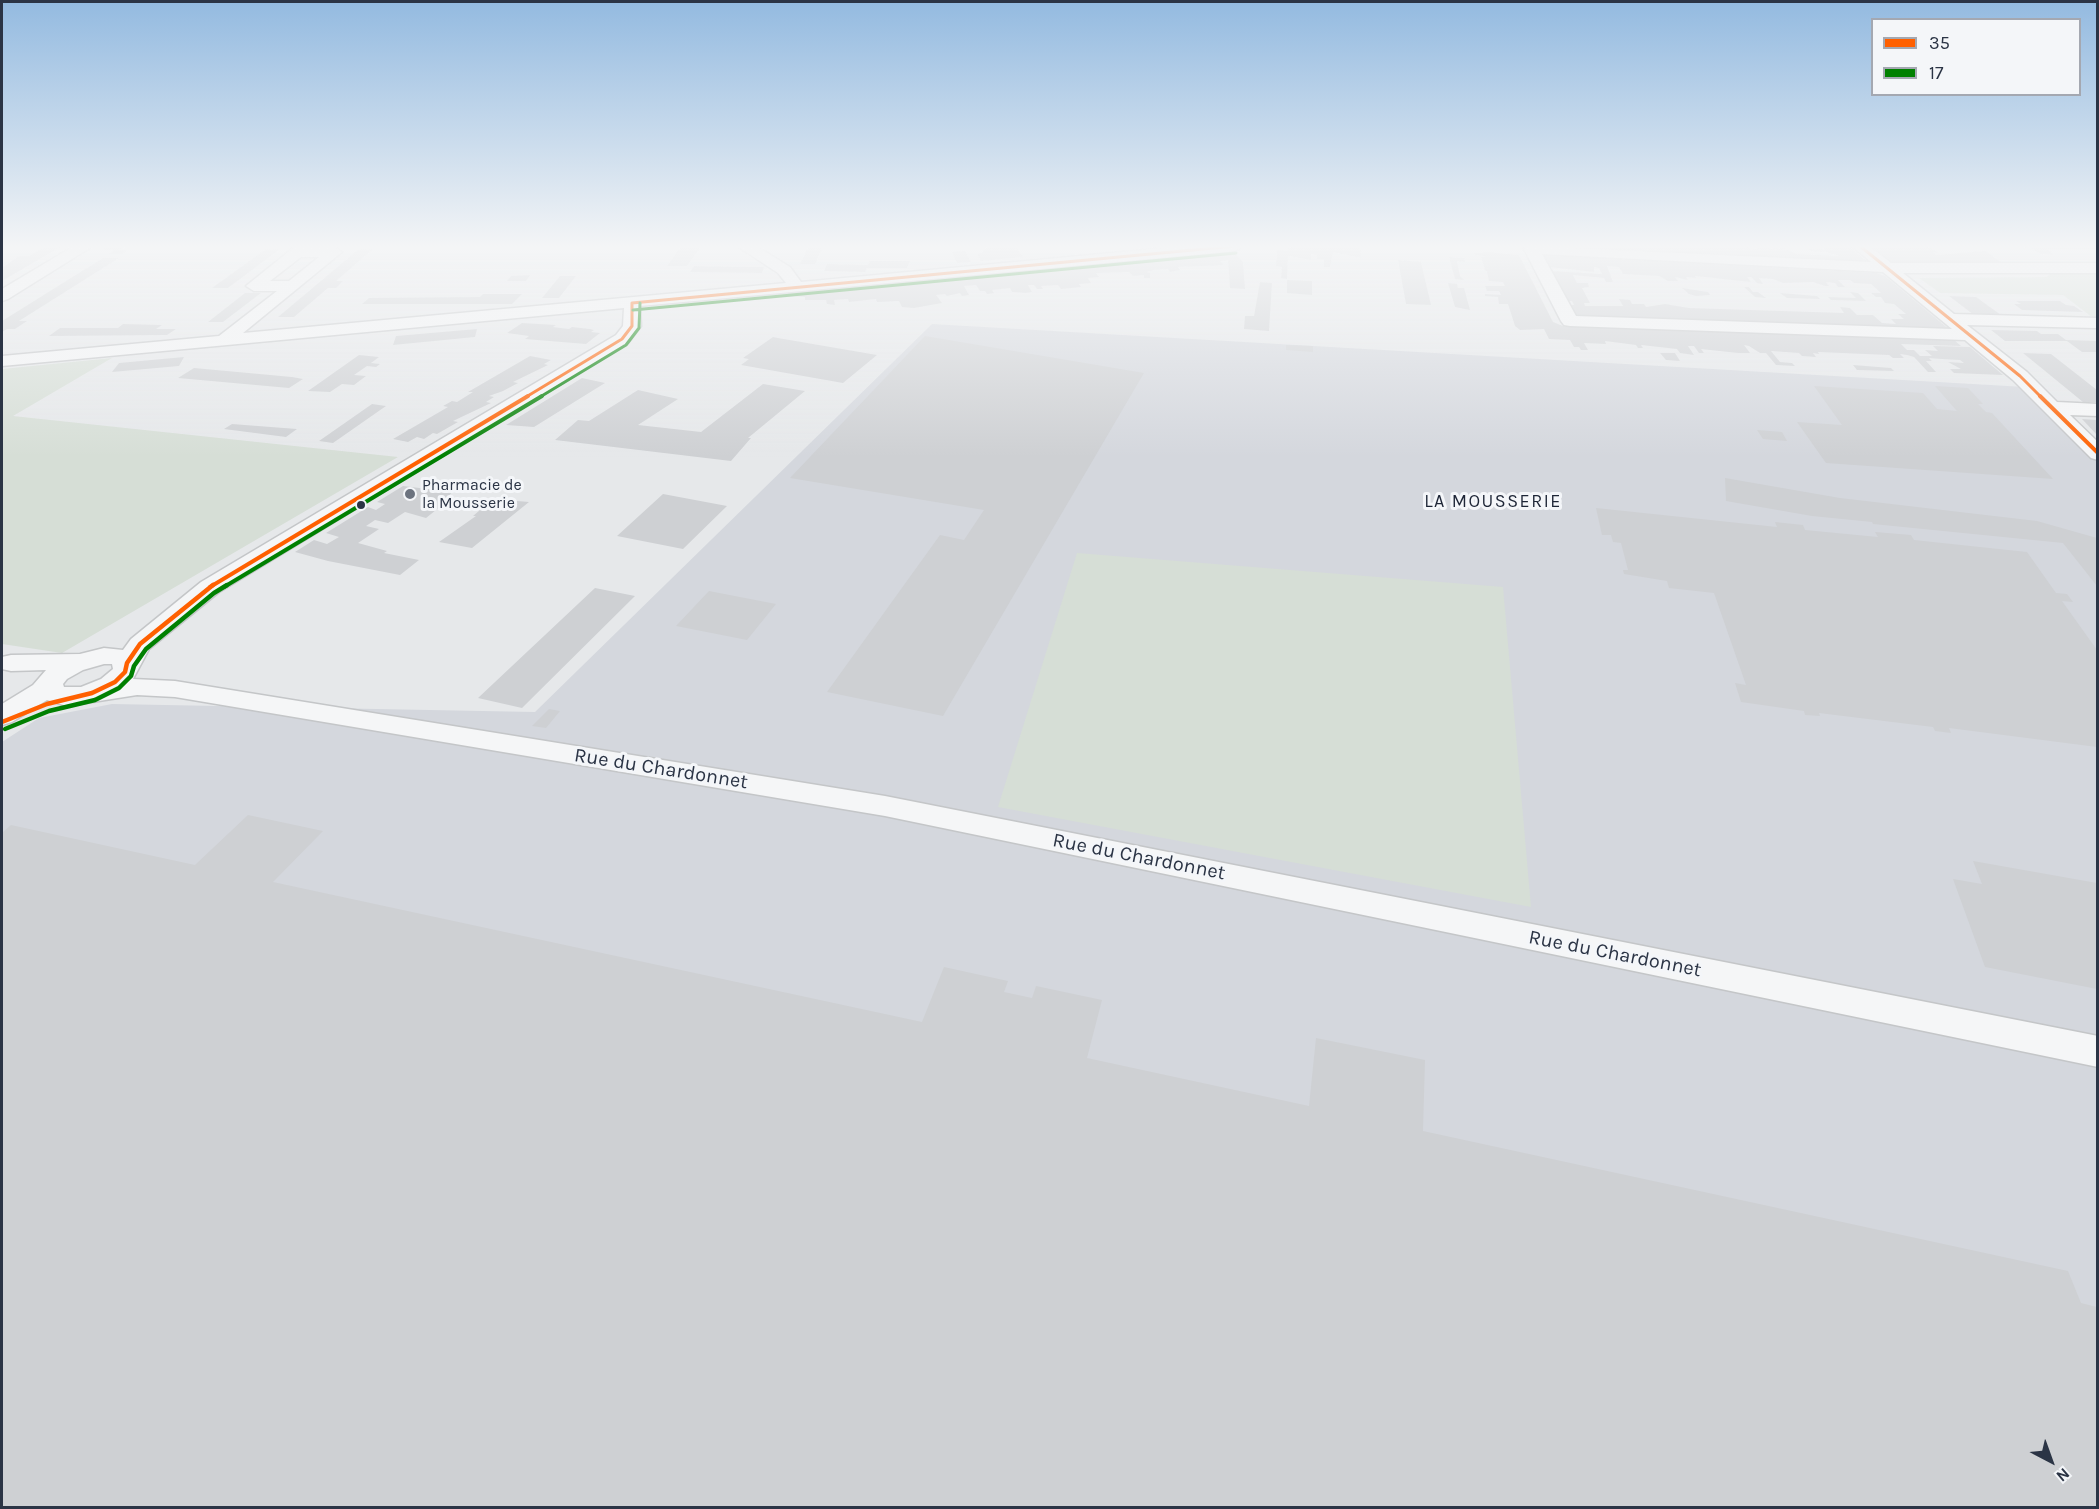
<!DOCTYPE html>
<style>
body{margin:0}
#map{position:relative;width:2099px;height:1509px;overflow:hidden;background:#e6e8ea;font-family:Karla,sans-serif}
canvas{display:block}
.frame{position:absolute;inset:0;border:3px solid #2b3445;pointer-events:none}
.legend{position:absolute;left:1871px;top:18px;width:210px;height:78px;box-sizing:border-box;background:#f4f6f9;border:2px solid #a4a8b1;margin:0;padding:8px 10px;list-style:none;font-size:18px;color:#2b3445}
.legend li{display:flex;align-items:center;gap:12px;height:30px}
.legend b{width:30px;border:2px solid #a4a8b1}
.north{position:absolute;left:2021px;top:1431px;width:60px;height:60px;-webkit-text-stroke:4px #f4f6f9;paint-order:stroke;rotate:139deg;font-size:16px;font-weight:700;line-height:24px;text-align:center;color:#2b3445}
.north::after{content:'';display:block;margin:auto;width:21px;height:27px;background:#2b3445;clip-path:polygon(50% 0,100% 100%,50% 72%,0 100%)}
</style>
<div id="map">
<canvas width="2099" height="1509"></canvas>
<div class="frame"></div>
<ul class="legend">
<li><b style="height:8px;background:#ff6000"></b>35</li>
<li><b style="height:8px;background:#008001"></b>17</li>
</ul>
<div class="north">N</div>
</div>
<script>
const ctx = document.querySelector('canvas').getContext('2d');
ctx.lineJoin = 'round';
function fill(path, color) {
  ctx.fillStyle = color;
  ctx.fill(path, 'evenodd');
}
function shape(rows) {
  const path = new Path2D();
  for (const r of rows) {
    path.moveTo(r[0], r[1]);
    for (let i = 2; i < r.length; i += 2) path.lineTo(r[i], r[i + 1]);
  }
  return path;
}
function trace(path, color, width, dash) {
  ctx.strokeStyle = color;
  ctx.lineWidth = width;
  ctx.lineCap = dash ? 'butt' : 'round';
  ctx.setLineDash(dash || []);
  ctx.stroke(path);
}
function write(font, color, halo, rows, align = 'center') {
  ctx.font = font + ' Karla,sans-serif';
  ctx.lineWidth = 6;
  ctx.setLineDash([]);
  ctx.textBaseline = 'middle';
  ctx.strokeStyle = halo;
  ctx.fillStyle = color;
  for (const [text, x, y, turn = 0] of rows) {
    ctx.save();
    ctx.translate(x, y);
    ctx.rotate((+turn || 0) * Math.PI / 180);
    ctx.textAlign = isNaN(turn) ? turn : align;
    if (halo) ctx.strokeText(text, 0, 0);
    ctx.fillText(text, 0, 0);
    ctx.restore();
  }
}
const built = shape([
 [932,324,2025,387,2097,459,2097,1507,2,1508,2,742,39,718,112,704,535,712]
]);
const green = shape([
 [2050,273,2097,273,2097,321,2063,295,1940,293,1919,278,2047,277],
 [112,358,13,416,398,457,62,653,2,644,2,369],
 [1077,553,1503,587,1531,907,998,807]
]);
const building = shape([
 [47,246,62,246,2,281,2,268,19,256,29,256],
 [106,246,127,246,120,250,127,250,122,254,109,254,115,250,101,250],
 [681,246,701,246,687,266,667,266],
 [809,246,823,246,815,264,800,264],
 [994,246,1020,246,1018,250,1023,257,981,261,977,254,982,253,987,247],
 [1565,246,1746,246,1749,249,1757,249,1753,246,1765,246,1769,249,1783,248,1796,254,1839,256,1827,252,1812,251,1809,249,1824,249,1820,246,1848,246,1868,262,1565,248],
 [1869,246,1914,246,1932,248,1938,253,1933,252,1936,255,1985,251,2001,262,1895,263,1889,262],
 [2019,246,2097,246,2097,249,2046,249,2055,255,2041,254,2032,249],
 [1294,247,1360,247,1361,258,1333,252,1330,267,1324,267,1324,259,1317,259,1317,255,1311,254,1311,260,1288,256,1287,279,1281,278,1282,267,1276,266,1277,250,1288,251,1288,248],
 [266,249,280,249,228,288,212,288],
 [359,249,373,249,336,281,343,281,336,288,328,288,294,317,278,317],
 [965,251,971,262,957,263,952,252],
 [1233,251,1243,262,1245,289,1230,288,1228,260,1220,261,1224,265,1178,267,1180,270,1170,272,1168,269,1153,270,1147,272,1150,273,1150,278,1144,278,1144,275,1133,276,1129,272,1096,273,1099,277,1088,278,1091,283,1079,284,1081,287,1061,289,1058,285,1041,286,1043,289,1037,289,1034,285,1028,285,1032,292,1026,293,1012,292,1010,288,992,290,994,293,987,294,985,291,980,291,976,285,964,286,969,295,962,296,960,293,947,296,945,294,936,295,942,303,914,308,902,307,899,301,877,302,876,299,849,302,848,299,834,300,835,305,827,304,826,300,805,300,805,297,788,296,788,293],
 [1483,252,1519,255,1553,322,1563,326,1953,339,1961,346,1901,344,1907,350,1914,350,1920,356,1932,356,1925,350,1938,351,1933,346,1970,347,2003,375,1954,373,1950,369,1961,369,1948,362,1964,363,1960,360,1942,359,1929,358,1932,361,1926,361,1936,372,1928,372,1914,357,1907,355,1900,354,1904,358,1893,358,1889,355,1818,352,1819,354,1813,353,1816,357,1802,356,1799,353,1771,351,1780,362,1792,363,1795,366,1776,365,1766,353,1760,353,1749,346,1744,345,1750,353,1738,353,1701,349,1704,353,1699,353,1694,346,1688,346,1694,355,1680,353,1677,349,1641,345,1643,348,1638,348,1636,345,1605,341,1606,344,1584,343,1588,350,1581,350,1579,347,1574,347,1570,340,1549,339,1544,329,1520,330,1515,326,1508,304,1499,304,1498,297,1485,296,1485,294,1501,295,1499,291,1487,291,1485,286,1505,286,1503,282,1489,281,1487,272,1488,272,1485,270,1481,257,1486,256,1475,255,1474,253,1484,253],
 [1546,255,1877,273,1885,276,1950,330,1575,317,1568,305,1574,305,1572,301,1566,301,1551,271,1602,274,1599,268,1594,267,1594,272,1549,267,1543,256],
 [1607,266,1619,267,1623,274,1659,276,1668,281,1678,281,1675,277,1688,280,1686,277,1696,278,1695,276,1751,282,1747,277,1751,277,1757,283,1763,284,1759,278,1773,279,1783,283,1813,282,1825,286,1829,286,1826,282,1835,283,1838,287,1845,287,1838,280,1850,280,1854,283,1871,284,1881,293,1871,293,1876,297,1881,297,1885,303,1894,304,1906,314,1898,314,1904,319,1891,319,1896,324,1882,323,1873,315,1857,315,1850,308,1840,307,1844,313,1689,308,1665,304,1646,307,1644,304,1632,304,1630,300,1619,299,1623,306,1585,306,1584,303,1590,303,1582,288,1589,287,1588,283,1577,283,1573,275,1604,278,1606,282,1613,282],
 [1449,257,1464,258,1465,262,1457,261,1460,276,1464,280,1455,279],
 [103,258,119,258,19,321,27,321,15,329,7,329,2,332,2,321],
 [1398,260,1421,262,1431,305,1406,304],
 [870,261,910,261,907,268,867,268,865,272,824,271,827,264,868,265],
 [694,266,746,267,764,267,762,273,690,272],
 [530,275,526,281,507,281,511,276],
 [560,276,576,276,559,298,542,298],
 [1287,280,1312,281,1312,295,1287,293],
 [1260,282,1272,283,1269,331,1244,329,1245,316,1254,316],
 [1448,283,1457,284,1458,288,1464,288,1470,310,1455,307],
 [1744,287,1749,287,1753,292,1758,292,1766,298,1755,297],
 [1682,288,1708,292,1710,295,1696,296,1689,294],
 [1850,292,1858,293,1866,301,1831,300,1828,297,1856,298],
 [245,293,261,293,223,322,208,322],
 [1780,293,1817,296,1820,299,1787,298],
 [483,294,522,294,512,304,362,304,369,298,480,297],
 [1949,296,1976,297,2001,315,1974,315],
 [2016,301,2060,301,2066,305,2074,306,2083,312,2022,310,2014,304,2021,304],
 [522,323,556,325,553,327,569,329,572,327,590,329,594,330,591,332,600,333,586,344,525,339,529,336,507,333],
 [123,324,162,325,156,329,176,329,167,335,49,336,60,328,118,328],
 [477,329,475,337,393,345,396,336],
 [1991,330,2037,331,2041,334,2058,334,2066,340,2097,341,2097,352,2082,352,2067,341,2005,341],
 [925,336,1144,373,943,716,827,692,940,535,964,540,984,510,790,478],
 [773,337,778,338,877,355,843,383,741,365,749,359,743,358],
 [1286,345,1313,346,1313,352,1286,350],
 [1660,353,1675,353,1680,361,1666,360],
 [2023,353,2051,354,2097,390,2097,402,2083,402],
 [359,355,379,357,371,363,380,364,376,367,367,366,354,375,366,376,354,385,342,384,330,392,308,391],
 [530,356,551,360,544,364,548,365,513,382,518,383,503,391,489,396,494,397,486,402,491,403,453,421,458,422,437,434,433,433,424,439,417,437,408,442,393,439,448,407,443,406,452,401,457,402,473,392,468,392],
 [184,357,179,366,112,372,119,363],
 [1853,365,1891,368,1894,371,1857,370],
 [194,368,292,377,303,379,289,388,178,378],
 [582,378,605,383,534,427,506,425],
 [763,384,805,391,748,438,751,438,731,461,555,440,578,420,589,421,638,390,678,399,638,425,701,432],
 [1814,386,1923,393,1937,409,1957,411,1935,386,1968,388,1983,404,1978,404,1986,412,1992,413,2053,479,1826,463,1797,422,1842,425],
 [372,404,386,406,333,443,319,441],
 [2082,419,2097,420,2097,435],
 [232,424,297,429,286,437,224,429],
 [1757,430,1782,432,1787,441,1763,439],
 [1725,478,1840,498,2037,521,2097,538,2097,586,2063,543,1873,524,1872,522,1812,516,1726,501],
 [403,486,452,492,441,506,426,518,405,512,388,523,375,520,366,526,379,529,358,543,387,551,384,553,419,560,400,575,328,561,295,552,314,540,327,544,339,537,326,533,368,507,376,510,385,504,377,502],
 [663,494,727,506,683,549,617,536],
 [493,499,529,502,472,548,439,542,476,516,473,516],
 [1596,508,1777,527,1775,522,1803,525,1805,530,1878,537,1875,532,1911,535,1914,540,2027,552,2056,593,2067,594,2073,602,2062,601,2097,650,2097,747,1949,728,1951,733,1935,731,1933,727,1819,713,1820,716,1805,715,1804,711,1741,702,1735,683,1746,685,1714,593,1669,588,1667,581,1624,574,1623,570,1628,570,1621,543,1613,542,1611,535,1602,535],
 [595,588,635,596,522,708,478,698],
 [709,591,776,604,747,640,676,626],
 [549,709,560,711,546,728,532,726],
 [248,815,323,831,273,882,922,1022,944,967,1008,981,1004,992,1032,998,1036,986,1102,1000,1087,1058,1309,1106,1316,1038,1425,1060,1423,1131,2068,1271,2081,1303,2097,1307,2097,1508,2,1508,2,833,11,825,195,865],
 [1973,861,2097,883,2097,989,1985,967,1953,879,1982,884]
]);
const minor = shape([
 [74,246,93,246,8,299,2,301,2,289,74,246],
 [737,246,756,246,790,267,801,282,1186,246,1243,246,1235,251,640,306,641,326,628,343,219,592,149,649,133,679,175,681,885,796,2098,1036,2098,1067,885,816,175,697,137,695,67,706,47,700,12,722,2,725,2,704,33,685,46,670,11,671,2,669,2,657,11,655,80,654,104,648,123,650,131,639,201,582,616,335,623,326,624,308,2,366,2,356,219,336,277,291,254,291,246,286,292,249,297,247,334,247,342,252,243,333,786,283,778,273,737,246],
 [301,257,319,257,289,281,270,281,301,257],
 [104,664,112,664,113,669,101,679,81,687,64,687,63,684,67,679,83,670,104,664],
 [1527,246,1871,262,1852,246,1869,246,1891,263,2098,263,2098,273,1903,273,1954,314,2098,318,2098,328,2095,328,1967,325,2027,372,2057,402,2098,404,2098,416,2070,415,2098,442,2098,460,2091,458,2013,380,1965,340,1570,326,1564,325,1561,321,1524,249,1527,246],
 [1542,254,1883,272,1952,329,1576,316,1542,254]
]);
const bus1Far2 = shape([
 [1860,246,2020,376,2041,397],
 [632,303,1235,246],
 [526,397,622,339,632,326,632,303]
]);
const bus1Far1 = shape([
 [2040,396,2098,453],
 [210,587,528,396]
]);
const bus1 = shape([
 [2,722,47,704,92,693,115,682,125,672,127,663,140,644,213,585]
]);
const bus2Far2 = shape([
 [633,310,1236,253],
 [540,397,626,345,639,328,640,303]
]);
const bus2Far1 = shape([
 [224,587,542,396]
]);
const bus2 = shape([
 [5,729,49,711,95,700,119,688,131,676,134,666,146,649,214,593,227,585]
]);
const markers = [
 [410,494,6,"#6c737f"],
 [361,505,5,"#2b3445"]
];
const farPoinames = [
 ["Pharmacie de",422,485],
 ["la Mousserie",422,503]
];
const farNeighbourhoodnames = [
 ["LA MOUSSERIE",1493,502]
];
const streetNames = [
 ["Rue du Chardonnet",661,769,9],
 ["Rue du Chardonnet",1139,857,11],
 ["Rue du Chardonnet",1615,954,11]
];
fill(built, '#d4d7dd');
fill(green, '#d6ded6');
fill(building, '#ced0d3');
trace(minor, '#c4c6c8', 3);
fill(minor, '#f5f6f7');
trace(bus1Far2, '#ff6000', 3);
trace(bus1Far1, '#ff6000', 4);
trace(bus1, '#ff6000', 4.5);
trace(bus2Far2, '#008001', 3);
trace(bus2Far1, '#008001', 4);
trace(bus2, '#008001', 4.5);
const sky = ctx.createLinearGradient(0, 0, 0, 457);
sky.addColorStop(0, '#93bae0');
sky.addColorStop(0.54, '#f4f5f6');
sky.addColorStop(1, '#f4f5f600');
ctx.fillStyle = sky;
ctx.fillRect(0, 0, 2099, 457);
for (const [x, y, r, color] of markers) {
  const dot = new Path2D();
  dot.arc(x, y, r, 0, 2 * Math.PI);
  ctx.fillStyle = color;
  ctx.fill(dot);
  trace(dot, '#f4f6f9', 2);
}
write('16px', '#2b3445', '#f4f6f9', farPoinames, 'left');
ctx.letterSpacing = '1.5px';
write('18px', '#1d2536', '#f4f6f9', farNeighbourhoodnames);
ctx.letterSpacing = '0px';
write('20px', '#2b3445', '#f4f6f9', streetNames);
</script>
